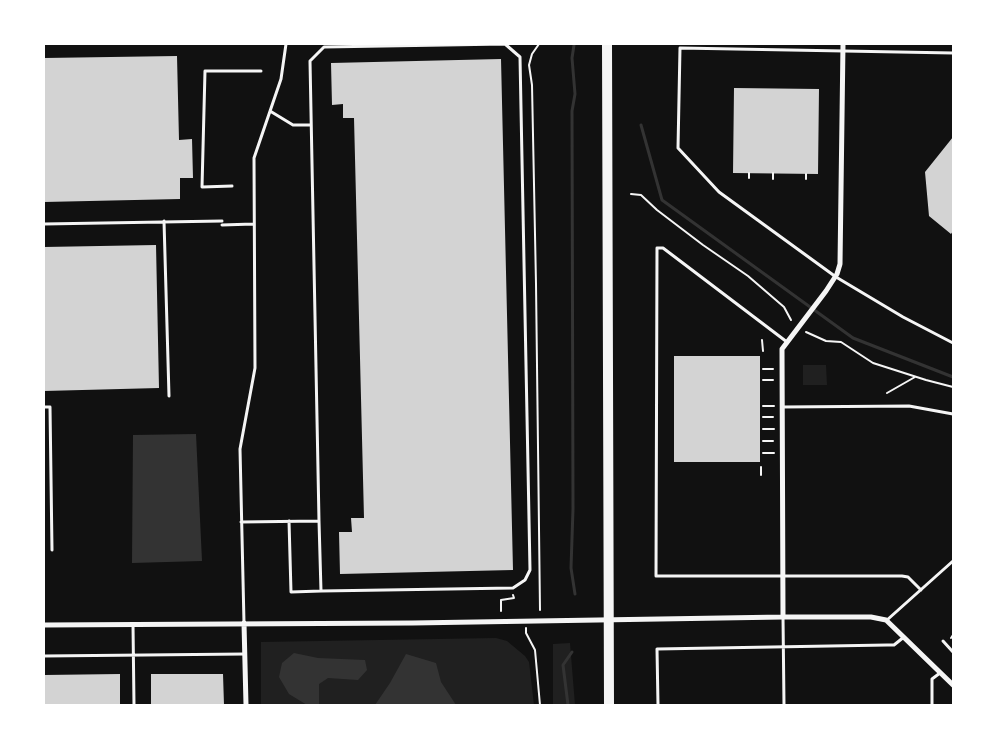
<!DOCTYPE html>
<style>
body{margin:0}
#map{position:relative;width:997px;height:749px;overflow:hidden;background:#111;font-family:Lato,sans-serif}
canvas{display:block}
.frame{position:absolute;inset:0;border:45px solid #fff;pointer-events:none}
</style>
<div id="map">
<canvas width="997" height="749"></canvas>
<div class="frame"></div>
</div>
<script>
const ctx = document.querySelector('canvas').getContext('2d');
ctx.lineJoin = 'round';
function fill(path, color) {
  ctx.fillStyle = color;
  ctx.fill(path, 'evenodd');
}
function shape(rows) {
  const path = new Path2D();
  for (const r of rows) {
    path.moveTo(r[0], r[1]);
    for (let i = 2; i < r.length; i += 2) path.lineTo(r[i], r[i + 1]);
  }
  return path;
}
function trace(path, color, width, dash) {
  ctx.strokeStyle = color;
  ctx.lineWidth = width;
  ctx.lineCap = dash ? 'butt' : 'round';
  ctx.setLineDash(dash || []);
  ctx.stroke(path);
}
const green = shape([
 [803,365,826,365,827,385,803,385],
 [496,638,507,641,525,656,529,662,534,705,261,705,261,642],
 [570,643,575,705,553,705,553,644]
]);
const water = shape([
 [196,434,202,561,132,563,133,435],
 [294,653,318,658,365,660,367,670,358,680,328,678,319,684,319,705,307,705,289,694,279,677,282,663],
 [406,654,436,663,441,682,456,705,375,705,390,683]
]);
const stream = shape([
 [574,45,572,58,575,94,572,111,573,509,571,568,575,594],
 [641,125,662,200,853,338,953,377],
 [568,705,563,665,572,652]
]);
const building = shape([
 [177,56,179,140,192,139,193,178,180,178,180,199,44,202,44,58],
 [501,59,513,570,340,574,339,532,352,532,351,518,364,518,354,118,343,118,343,104,332,105,331,63],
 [734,88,819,89,818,174,733,173],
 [953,137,953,231,951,234,929,216,925,172],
 [156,245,159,388,44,391,44,247],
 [674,356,760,356,760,462,674,462],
 [120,674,120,705,44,705,44,675],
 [151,674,223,674,224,705,151,705]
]);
const path = shape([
 [539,44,532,54,529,65,532,85,536,284,540,610],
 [773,173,773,179],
 [806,174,806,179],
 [749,178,749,173],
 [631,194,641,195,657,210,703,245,748,276,784,307,791,320],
 [806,332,826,341,841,342,873,363,926,380,953,387],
 [762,340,763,351],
 [763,369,773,369],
 [763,380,773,380],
 [887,393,915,377],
 [763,406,774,406],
 [763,417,773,417],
 [763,429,774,429],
 [763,441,773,441],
 [763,453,774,453],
 [761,475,761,467],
 [501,611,501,600,514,598,513,595],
 [526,628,526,633,535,650,540,705],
 [951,638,953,635]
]);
const service = shape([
 [953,53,680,48,678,148,719,192,836,277,903,317,953,343],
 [270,111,293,125,311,125],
 [232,186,202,187,205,71,261,71],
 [164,221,169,396],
 [44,224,222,221],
 [222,225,253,224],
 [787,342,663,248,657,248,656,576,902,576,908,577,921,590],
 [44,407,50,407,52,550],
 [782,407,909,406,953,414],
 [289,521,291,592,321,591],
 [241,522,319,521,321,591,513,588,525,580,530,570,520,57,505,44,324,47,310,61,319,521],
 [783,617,784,705],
 [887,620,953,561],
 [244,623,240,449,255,368,254,158,281,79,286,44],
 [133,625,134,705],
 [943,641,953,652],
 [44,656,245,654],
 [658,705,657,649,887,645,894,645,904,637],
 [932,705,932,679,940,673]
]);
const minor = shape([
 [783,617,782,349,826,291,837,274,840,264,843,44],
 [244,623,246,705],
 [44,625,413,623,783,617,871,617,886,620,953,685]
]);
const primary = shape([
 [607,44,609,705]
]);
fill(green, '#202020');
fill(water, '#333');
trace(stream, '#333', 3);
fill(building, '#d3d3d3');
trace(path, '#f5f5f5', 2);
trace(service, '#f5f5f5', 3);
trace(minor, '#f5f5f5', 5);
trace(primary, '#f5f5f5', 10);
</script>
